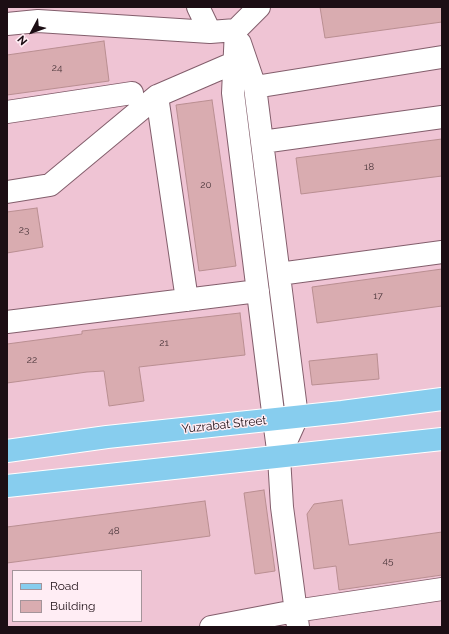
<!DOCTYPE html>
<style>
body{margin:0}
#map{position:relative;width:449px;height:634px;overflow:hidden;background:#efc4d4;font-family:Raleway,sans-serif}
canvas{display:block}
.frame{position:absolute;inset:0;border:8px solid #1c0e14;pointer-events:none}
.legend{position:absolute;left:12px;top:570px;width:130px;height:52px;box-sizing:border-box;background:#ffedf4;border:1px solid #a4949a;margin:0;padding:5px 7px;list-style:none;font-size:12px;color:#1c0e14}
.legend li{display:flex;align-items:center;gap:8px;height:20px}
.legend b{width:20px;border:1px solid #a4949a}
.north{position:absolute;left:12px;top:12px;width:40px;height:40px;-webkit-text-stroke:3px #ffedf4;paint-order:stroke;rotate:229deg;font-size:11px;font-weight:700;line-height:16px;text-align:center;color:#1c0e14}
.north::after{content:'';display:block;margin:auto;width:14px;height:18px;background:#1c0e14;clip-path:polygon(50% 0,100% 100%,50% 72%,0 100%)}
</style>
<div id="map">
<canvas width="449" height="634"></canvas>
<div class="frame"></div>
<ul class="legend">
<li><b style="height:5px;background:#87cdee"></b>Road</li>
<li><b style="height:11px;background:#d9acb0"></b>Building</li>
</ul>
<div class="north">N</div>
</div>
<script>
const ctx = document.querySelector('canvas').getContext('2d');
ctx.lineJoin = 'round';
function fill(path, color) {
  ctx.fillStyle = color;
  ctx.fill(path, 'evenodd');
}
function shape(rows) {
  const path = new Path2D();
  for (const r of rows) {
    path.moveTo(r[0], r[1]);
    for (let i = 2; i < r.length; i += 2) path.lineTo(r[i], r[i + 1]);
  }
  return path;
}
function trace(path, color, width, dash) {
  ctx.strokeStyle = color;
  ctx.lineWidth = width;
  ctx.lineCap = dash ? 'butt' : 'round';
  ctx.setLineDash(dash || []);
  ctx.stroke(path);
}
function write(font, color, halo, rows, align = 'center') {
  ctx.font = font + ' Raleway,sans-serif';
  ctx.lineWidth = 3;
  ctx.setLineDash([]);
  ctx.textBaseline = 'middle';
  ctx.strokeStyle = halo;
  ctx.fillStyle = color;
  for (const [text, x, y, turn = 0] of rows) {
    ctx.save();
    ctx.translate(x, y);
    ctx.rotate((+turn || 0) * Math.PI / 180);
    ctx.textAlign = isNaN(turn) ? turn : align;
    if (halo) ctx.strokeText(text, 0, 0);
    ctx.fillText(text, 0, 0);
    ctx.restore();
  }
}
const building = shape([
 [320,7,442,7,442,22,325,38,320,7],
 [104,41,109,81,7,95,7,55,104,41],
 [212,100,236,266,199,271,176,105,212,100],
 [442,139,442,176,301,194,296,158,442,139],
 [37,208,43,247,7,253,7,212,37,208],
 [442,269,442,306,317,323,312,287,442,269],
 [240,313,245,355,139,367,144,401,109,406,104,371,87,372,7,383,7,344,82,334,82,331,240,313],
 [377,354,379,379,312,385,309,361,377,354],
 [264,490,275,571,255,574,244,493,264,490],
 [342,500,349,545,442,532,442,575,339,590,336,566,314,569,307,514,314,504,342,500],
 [205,501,210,536,7,563,7,527,205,501]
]);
const minor = shape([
 [198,7,210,32],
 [259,7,236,30,233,93,274,420,279,457,282,507,298,627],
 [7,24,38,21,210,32,236,30],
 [240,43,255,87,297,417,279,457],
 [255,87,442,57],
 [157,96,187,300],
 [7,112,132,93],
 [262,142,442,117],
 [7,192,50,185,157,96,245,58],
 [279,274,442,252],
 [7,322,258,291],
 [211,627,295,611,442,589]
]);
const major = shape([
 [7,451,107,437,342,412,442,399],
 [7,486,442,439]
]);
const numberNames = [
 ["24",57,68],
 ["18",369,167],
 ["20",206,185],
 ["23",24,230],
 ["17",378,296],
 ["21",164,343],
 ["22",32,360],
 ["48",114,531],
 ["45",388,561]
];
const streetNames = [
 ["Yuzrabat Street",224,425,-6]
];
fill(building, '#d9acb0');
trace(building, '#b98e91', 1);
trace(minor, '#835e6c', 24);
trace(major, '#fff', 24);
trace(minor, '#fff', 22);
trace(major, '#87cdee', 22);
write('10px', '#4b363b', null, numberNames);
write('12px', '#1c0e14', '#ffedf4', streetNames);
</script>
